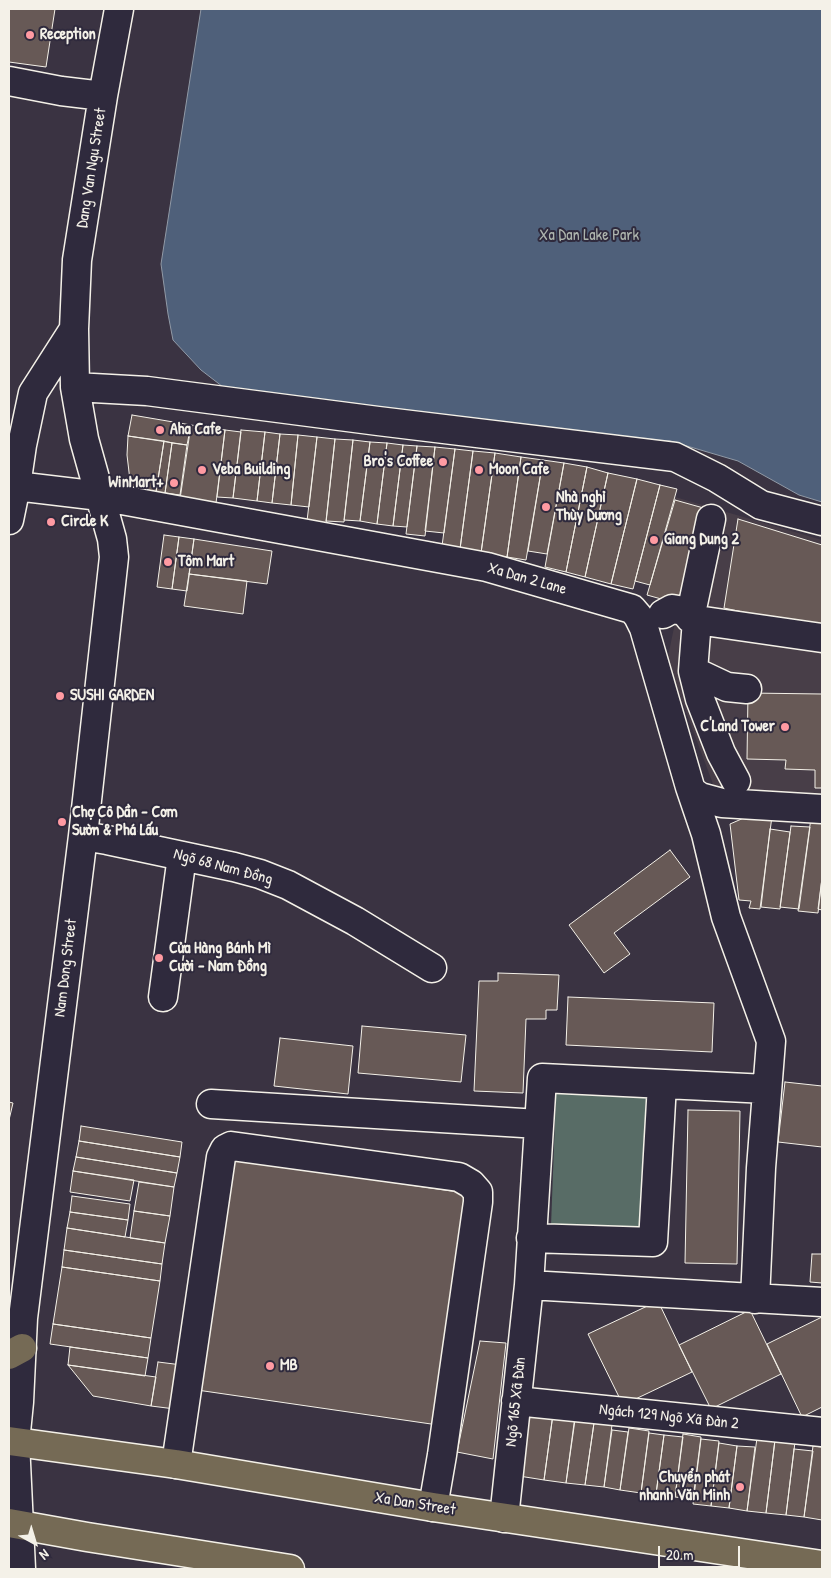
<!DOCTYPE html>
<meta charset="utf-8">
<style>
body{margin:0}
#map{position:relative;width:831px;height:1578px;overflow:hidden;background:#3a3342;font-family:"Patrick Hand",sans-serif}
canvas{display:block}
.frame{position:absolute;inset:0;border:10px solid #f4f1e8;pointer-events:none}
.north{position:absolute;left:10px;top:1518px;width:50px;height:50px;-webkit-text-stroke:4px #2f2a3d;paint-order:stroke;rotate:141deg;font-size:14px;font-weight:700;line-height:20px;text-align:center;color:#f4f1e8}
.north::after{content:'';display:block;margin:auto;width:18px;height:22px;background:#f4f1e8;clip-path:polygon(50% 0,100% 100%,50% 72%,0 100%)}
.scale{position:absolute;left:658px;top:1546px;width:82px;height:22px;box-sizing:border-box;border:2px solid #f4f1e8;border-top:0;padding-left:6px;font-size:15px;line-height:18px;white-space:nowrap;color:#f4f1e8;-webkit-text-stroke:4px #2f2a3d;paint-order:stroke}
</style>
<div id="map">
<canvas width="831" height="1578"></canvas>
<div class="frame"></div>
<div class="north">N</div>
<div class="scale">20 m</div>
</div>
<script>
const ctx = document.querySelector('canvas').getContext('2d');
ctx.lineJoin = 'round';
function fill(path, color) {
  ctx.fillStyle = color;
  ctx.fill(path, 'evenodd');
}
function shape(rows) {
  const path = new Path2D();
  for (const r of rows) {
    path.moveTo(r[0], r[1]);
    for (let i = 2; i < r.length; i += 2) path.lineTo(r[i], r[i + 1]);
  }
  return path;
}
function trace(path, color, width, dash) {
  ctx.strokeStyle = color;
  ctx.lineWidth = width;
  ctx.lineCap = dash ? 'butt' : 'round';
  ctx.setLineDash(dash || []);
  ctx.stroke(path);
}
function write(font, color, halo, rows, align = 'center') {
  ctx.font = font + ' "Patrick Hand",sans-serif';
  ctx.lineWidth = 4;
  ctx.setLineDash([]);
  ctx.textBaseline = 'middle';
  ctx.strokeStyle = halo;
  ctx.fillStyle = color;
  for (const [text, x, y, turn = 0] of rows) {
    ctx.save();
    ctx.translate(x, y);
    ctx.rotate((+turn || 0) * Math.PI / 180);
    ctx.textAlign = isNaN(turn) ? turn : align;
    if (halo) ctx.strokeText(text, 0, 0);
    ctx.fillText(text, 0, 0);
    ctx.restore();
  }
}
const built = shape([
 [675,497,822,540,822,801,716,792,667,661,679,604,647,595]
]);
const green = shape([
 [556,1093,646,1096,641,1229,551,1226]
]);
const water = shape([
 [201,9,822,9,822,502,799,495,738,461,670,441,613,441,456,421,353,403,227,390,201,370,173,340,168,314,161,264,201,9]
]);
const building = shape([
 [9,9,55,9,46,67,9,62,9,9],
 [132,415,191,425,187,445,128,436,132,415],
 [191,425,225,430,216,503,180,499,191,425],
 [225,430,241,432,233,498,217,497,225,430],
 [241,430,265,432,257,501,233,498,241,430],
 [265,432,280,434,272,503,257,501,265,432],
 [280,434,298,435,291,505,272,503,280,434],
 [298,435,317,437,309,507,291,505,298,435],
 [128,436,164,441,156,492,131,489,127,455,128,436],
 [317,437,335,439,326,523,307,521,317,437],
 [335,439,353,440,344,522,326,521,335,439],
 [353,440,370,442,360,521,344,520,353,440],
 [164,441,172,443,165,493,156,492,164,441],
 [370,442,387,443,377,524,360,521,370,442],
 [172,443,187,445,180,495,165,493,172,443],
 [387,443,403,445,393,526,377,524,387,443],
 [403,445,417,446,407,527,393,526,403,445],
 [417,446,435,447,425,536,406,534,417,446],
 [435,447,455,449,444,533,425,531,435,447],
 [455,449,473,451,460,549,442,546,455,449],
 [473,451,495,453,481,553,460,549,473,451],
 [495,453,521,457,507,557,481,553,495,453],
 [521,457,543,460,526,560,507,557,521,457],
 [543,460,564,463,547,554,528,551,543,460],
 [564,463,587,467,566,572,545,567,564,463],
 [587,467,608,473,585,577,566,572,587,467],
 [608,473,637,479,611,584,585,577,608,473],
 [637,479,660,485,633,589,611,584,637,479],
 [660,485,677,489,650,585,635,581,660,485],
 [675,500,707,509,679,604,647,595,675,500],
 [738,519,822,545,822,629,724,608,738,519],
 [164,535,179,537,172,589,157,587,164,535],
 [179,537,194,539,187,591,172,589,179,537],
 [194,539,272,551,267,584,189,574,194,539],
 [189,574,247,581,243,614,184,606,189,574],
 [748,693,822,694,822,788,815,788,815,770,785,769,786,760,747,759,748,693],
 [753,814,772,816,760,909,749,908,751,901,739,900,730,824,753,814],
 [811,818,822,820,822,878,818,913,798,911,811,818],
 [791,826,810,827,799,909,780,907,791,826],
 [770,829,790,832,780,909,761,907,770,829],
 [670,850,690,877,614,933,630,954,604,973,569,925,670,850],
 [822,878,822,910,818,909,822,878],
 [498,973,559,975,557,1010,546,1010,546,1019,526,1019,523,1093,474,1091,479,981,498,981,498,973],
 [568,997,714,1003,712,1052,566,1045,568,997],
 [362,1026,466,1035,461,1082,358,1073,362,1026],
 [280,1038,353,1046,348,1094,274,1086,280,1038],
 [785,1082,822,1086,822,1147,778,1142,785,1082],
 [9,1102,13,1103,9,1120,9,1102],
 [688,1110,740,1111,737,1264,685,1263,688,1110],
 [81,1126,182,1142,180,1157,79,1141,81,1126],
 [79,1141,180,1157,177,1173,76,1157,79,1141],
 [76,1157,177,1173,174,1187,73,1171,76,1157],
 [232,1159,472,1194,438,1425,197,1390,232,1159],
 [73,1171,134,1180,130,1201,70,1192,73,1171],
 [139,1182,174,1187,170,1216,134,1211,139,1182],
 [72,1196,130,1204,128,1220,70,1212,72,1196],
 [134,1211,170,1216,165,1243,130,1238,134,1211],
 [70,1212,128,1220,125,1237,67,1228,70,1212],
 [67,1228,165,1243,162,1264,64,1250,67,1228],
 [64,1250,162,1264,160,1281,62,1267,64,1250],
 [812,1254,822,1254,822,1283,810,1282,812,1254],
 [62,1267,160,1281,151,1338,53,1324,62,1267],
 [658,1301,692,1372,623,1405,588,1334,658,1301],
 [750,1310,781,1374,711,1409,679,1345,750,1310],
 [822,1317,822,1407,802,1417,767,1344,822,1317],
 [53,1324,151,1338,148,1358,50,1344,53,1324],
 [480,1341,506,1343,493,1459,457,1452,480,1341],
 [70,1347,148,1358,145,1376,68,1365,70,1347],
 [158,1362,182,1365,175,1409,151,1406,158,1362],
 [68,1365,156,1377,151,1406,93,1396,68,1365],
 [528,1411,553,1414,544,1480,519,1476,528,1411],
 [553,1414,575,1416,566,1483,544,1480,553,1414],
 [575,1420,594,1423,585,1485,566,1483,575,1420],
 [594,1423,612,1425,604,1487,585,1485,594,1423],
 [629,1428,649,1431,641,1493,620,1490,629,1428],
 [612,1430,628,1432,620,1490,604,1487,612,1430],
 [649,1433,664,1435,656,1494,641,1493,649,1433],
 [683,1434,701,1437,693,1499,675,1497,683,1434],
 [664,1435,683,1437,675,1497,656,1494,664,1435],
 [757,1438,775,1440,766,1513,747,1511,757,1438],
 [701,1439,719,1441,711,1506,693,1504,701,1439],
 [775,1440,795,1442,786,1515,766,1513,775,1440],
 [719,1443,737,1446,729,1508,711,1506,719,1443],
 [737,1446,755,1447,747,1511,729,1508,737,1446],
 [813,1446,822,1447,822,1520,804,1517,813,1446],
 [794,1449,813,1451,804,1517,786,1515,794,1449]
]);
const minor = shape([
 [9,81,61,91,103,96],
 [75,387,147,391,378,421,675,457,717,478,761,505,822,521],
 [16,486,100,496,487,567,632,609,638,616,644,628,690,787,706,834,726,917,771,1041,761,1168,755,1299],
 [9,520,16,486,22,445,33,393,74,329],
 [663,614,672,609,684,611,690,618,697,620,822,638],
 [690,618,711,519],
 [697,620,693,671,700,699,721,753,736,781],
 [693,671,727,687,747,689],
 [693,792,700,797,722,803,822,809],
 [83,836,107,840,234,867,260,874,288,885,355,921,432,968],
 [163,997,182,856],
 [211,1104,539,1124],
 [531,1238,653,1242,662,1084],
 [529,1285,822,1302],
 [516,1401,822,1432],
 [176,1464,221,1157,225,1149,231,1146,459,1177,471,1184,478,1192,478,1202,442,1455,433,1507],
 [504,1518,529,1285,542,1078,767,1089],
 [21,1569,15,1442,19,1402,23,1318,83,836,114,557,112,539,84,439,75,387,74,329,77,260,103,96,119,9]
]);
const major = shape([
 [9,1355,22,1348],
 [9,1441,176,1464,433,1507,822,1565],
 [9,1523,87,1537,290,1569]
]);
const markers = [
 [30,35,5,"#ff9aa2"],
 [160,430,5,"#ff9aa2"],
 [443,462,5,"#ff9aa2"],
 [202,470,5,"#ff9aa2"],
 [479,470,5,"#ff9aa2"],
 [174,483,5,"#ff9aa2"],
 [546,507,5,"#ff9aa2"],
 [51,522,5,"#ff9aa2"],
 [654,540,5,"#ff9aa2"],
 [168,562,5,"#ff9aa2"],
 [60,696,5,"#ff9aa2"],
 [785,727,5,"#ff9aa2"],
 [62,822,5,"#ff9aa2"],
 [159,958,5,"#ff9aa2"],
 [270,1366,5,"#ff9aa2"],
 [740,1487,5,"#ff9aa2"]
];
const poiNames = [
 ["Reception",40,35],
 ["Aha Cafe",170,430],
 ["Bro's Coffee",433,462,"right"],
 ["Veba Building",212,470],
 ["Moon Cafe",489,470],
 ["WinMart+",164,483,"right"],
 ["Nhà nghỉ",556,498],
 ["Thùy Dương",556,516],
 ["Circle K",61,522],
 ["Giang Dung 2",664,540],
 ["Tôm Mart",178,562],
 ["SUSHI GARDEN",70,696],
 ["C'Land Tower",775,727,"right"],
 ["Chợ Cô Dần - Cơm",72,813],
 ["Sườn & Phá Lấu",72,831],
 ["Cửa Hàng Bánh Mì",169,949],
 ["Cười - Nam Đồng",169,967],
 ["MB",280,1366],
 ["Chuyển phát",730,1478,"right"],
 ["nhanh Văn Minh",730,1496,"right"]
];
const streetNames = [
 ["Dang Van Ngu Street",92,168,-81],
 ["Xa Dan 2 Lane",527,579,16],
 ["Ngõ 68 Nam Đồng",223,867,15],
 ["Nam Dong Street",66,968,-83],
 ["Ngõ 165 Xã Đàn",516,1402,-84],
 ["Ngách 129 Ngõ Xã Đàn 2",669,1417,6],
 ["Xa Dan Street",415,1504,9]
];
const parkNames = [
 ["Xa Dan Lake Park",589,236]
];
fill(built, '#483e48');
fill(green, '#586c66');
fill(water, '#4f607a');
trace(water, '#919aa6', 1);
fill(building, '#675956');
trace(building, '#f4f1e8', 1);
trace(minor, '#f4f1e8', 31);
trace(major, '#f4f1e8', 31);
trace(minor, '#2f2a3d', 28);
trace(major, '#756a55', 28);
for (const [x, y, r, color] of markers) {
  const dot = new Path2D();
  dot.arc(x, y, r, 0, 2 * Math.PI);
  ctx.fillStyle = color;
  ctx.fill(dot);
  trace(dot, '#2f2a3d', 2);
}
write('bold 16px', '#f4f1e8', '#2f2a3d', poiNames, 'left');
write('16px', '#f4f1e8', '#2f2a3d', streetNames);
write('16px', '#aeb5ae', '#2f2a3d', parkNames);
</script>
